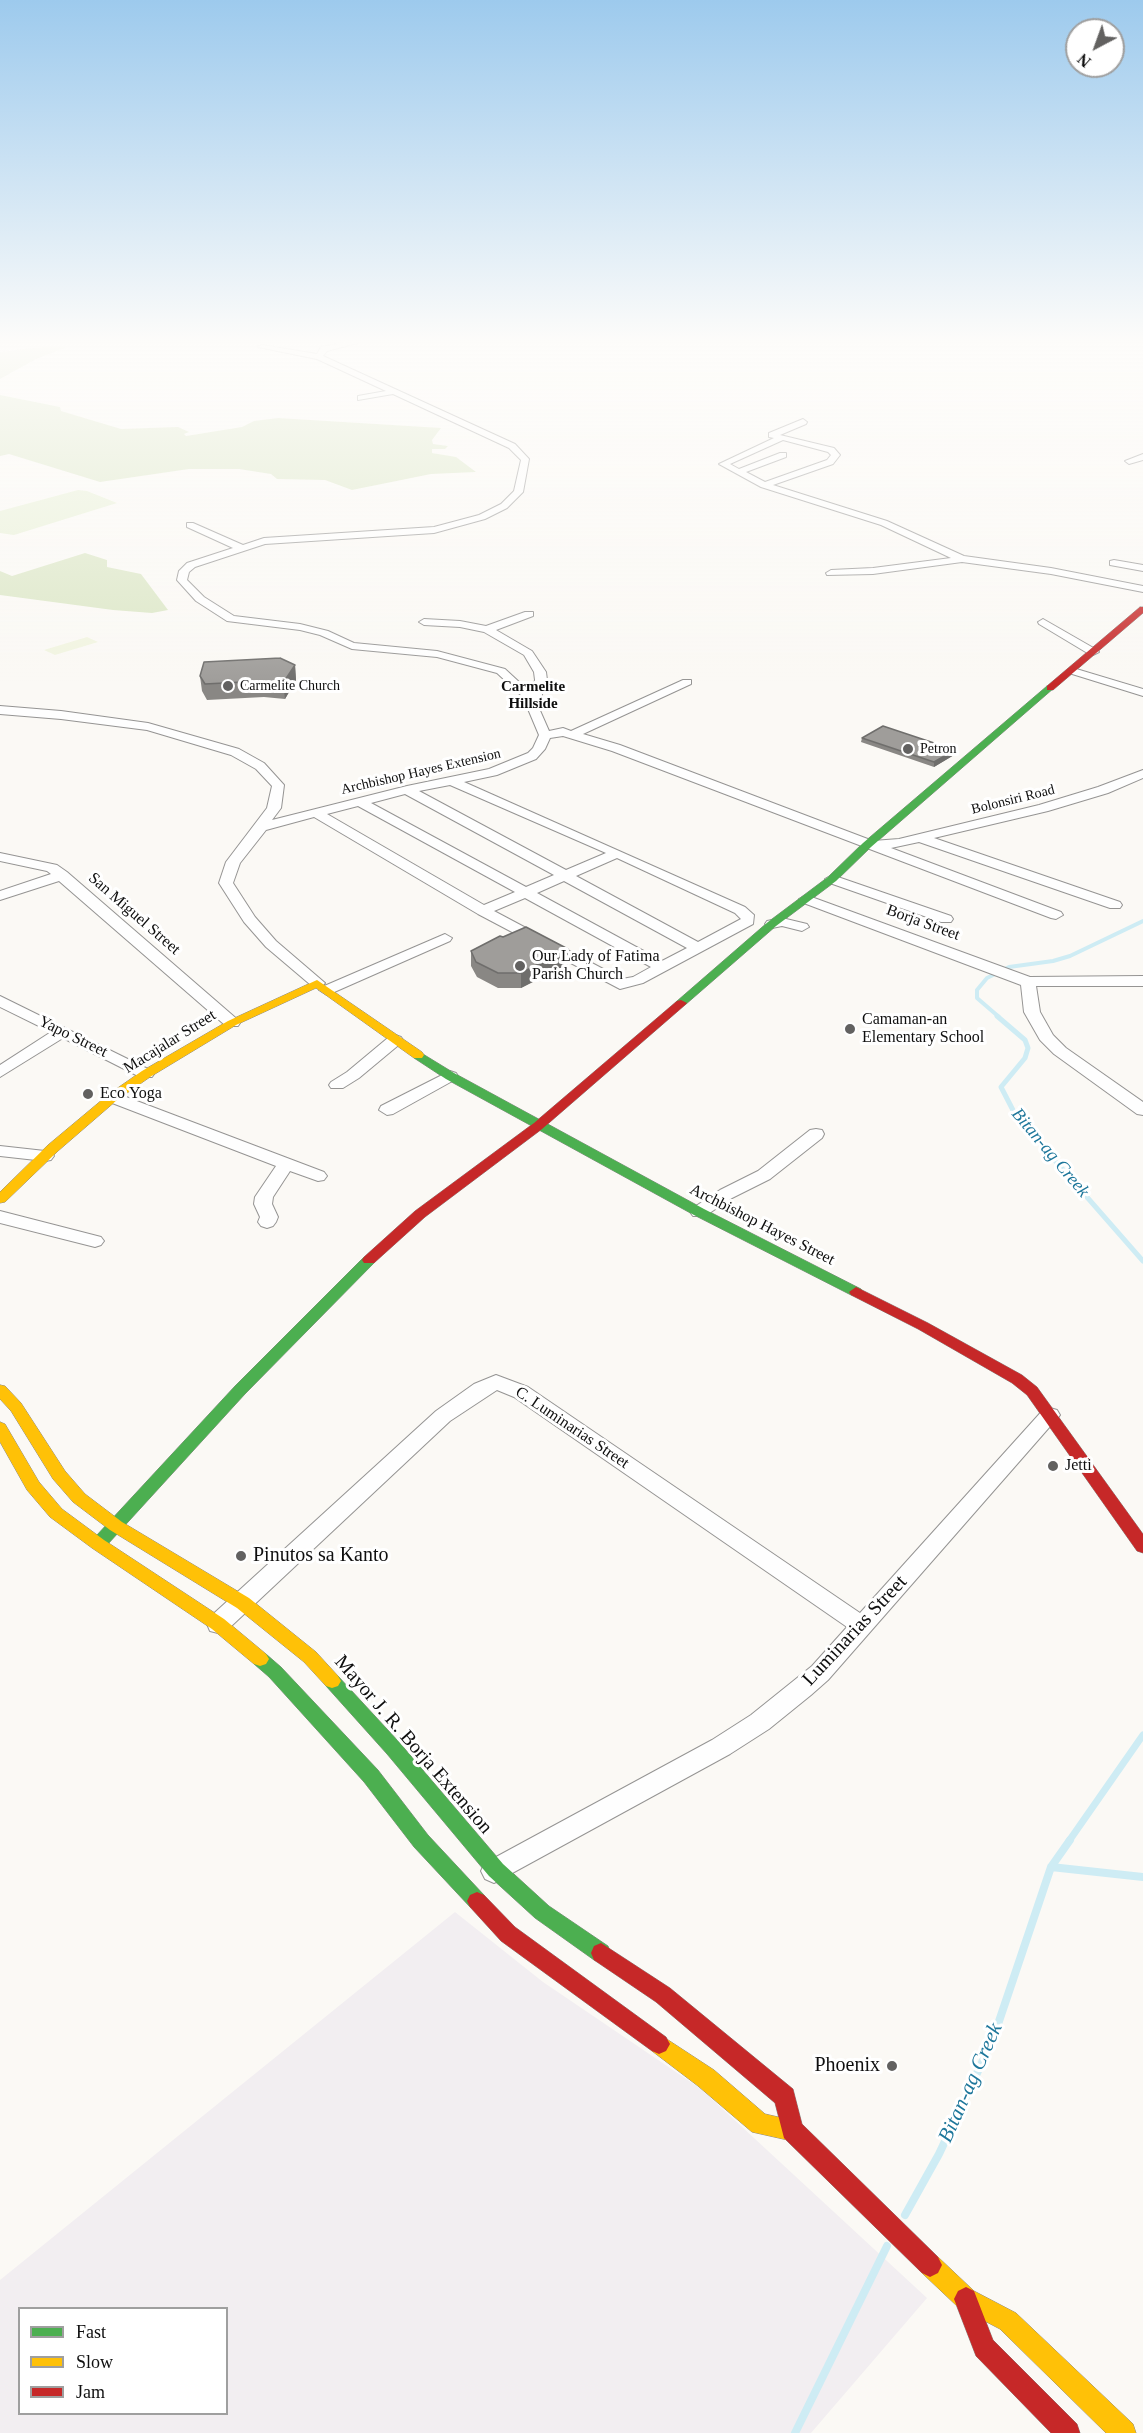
<!DOCTYPE html>
<style>
body{margin:0}
#map{position:relative;width:1143px;height:2433px;overflow:hidden;background:#fbf9f5;font-family:Georgia,serif}
canvas{display:block}
.legend{position:absolute;left:18px;top:2307px;width:210px;height:108px;box-sizing:border-box;background:#fff;border:2px solid #9f9f9f;margin:0;padding:8px 10px;list-style:none;font-size:18px;color:#0f0f0f}
.legend li{display:flex;align-items:center;gap:12px;height:30px}
.legend b{width:30px;border:2px solid #9f9f9f}
.north{position:absolute;left:1065px;top:18px;width:60px;height:60px;box-sizing:border-box;background:#fff;border:2px solid #9f9f9f;border-radius:50%;rotate:221deg;font-size:16px;font-weight:700;line-height:24px;text-align:center;color:#0f0f0f}
.north::after{content:'';display:block;margin:auto;width:21px;height:27px;background:#626160;clip-path:polygon(50% 0,100% 100%,50% 72%,0 100%)}
</style>
<div id="map">
<canvas width="1143" height="2433"></canvas>
<ul class="legend">
<li><b style="height:8px;background:#4caf50"></b>Fast</li>
<li><b style="height:8px;background:#ffc107"></b>Slow</li>
<li><b style="height:8px;background:#c62828"></b>Jam</li>
</ul>
<div class="north">N</div>
</div>
<script>
const ctx = document.querySelector('canvas').getContext('2d');
ctx.lineJoin = 'round';
function fill(path, color) {
  ctx.fillStyle = color;
  ctx.fill(path, 'evenodd');
}
function shape(rows) {
  const path = new Path2D();
  for (const r of rows) {
    path.moveTo(r[0], r[1]);
    for (let i = 2; i < r.length; i += 2) path.lineTo(r[i], r[i + 1]);
  }
  return path;
}
function trace(path, color, width, dash) {
  ctx.strokeStyle = color;
  ctx.lineWidth = width;
  ctx.lineCap = dash ? 'butt' : 'round';
  ctx.setLineDash(dash || []);
  ctx.stroke(path);
}
function write(font, color, halo, rows, align = 'center') {
  ctx.font = font + ' Georgia,serif';
  ctx.lineWidth = 6;
  ctx.setLineDash([]);
  ctx.textBaseline = 'middle';
  ctx.strokeStyle = halo;
  ctx.fillStyle = color;
  for (const [text, x, y, turn = 0] of rows) {
    ctx.save();
    ctx.translate(x, y);
    ctx.rotate((+turn || 0) * Math.PI / 180);
    ctx.textAlign = isNaN(turn) ? turn : align;
    if (halo) ctx.strokeText(text, 0, 0);
    ctx.fillText(text, 0, 0);
    ctx.restore();
  }
}
const industrial = shape([
 [455,1912,543,1982,701,2089,927,2298,811,2433,0,2433,0,2280],
 [20,2308,226,2308,226,2414,20,2414]
]);
const green = shape([
 [78,490,87,491,117,503,14,535,0,533,0,511]
]);
const forest = shape([
 [43,347,67,347,36,359,0,379,0,352],
 [0,395,60,407,61,411,121,429,178,427,189,432,184,434,186,436,242,427,254,421,278,418,441,428,432,440,433,444,448,446,445,449,432,449,432,453,456,457,476,472,431,474,352,490,325,480,277,479,271,474,239,469,189,469,100,482,9,454,0,456],
 [85,553,107,560,107,567,141,574,168,610,152,613,113,610,0,595,0,571,12,576]
]);
const pitch = shape([
 [87,637,98,642,55,655,44,650]
]);
const streamFar3 = shape([
 [999,1017,977,998,977,990,987,978,1009,967,1053,961,1070,956,1143,921]
]);
const streamFar2 = shape([
 [997,1016,1025,1040,1028,1048,1025,1058,1001,1087,1016,1116,1143,1261]
]);
const streamFar1 = shape([
 [1069,1841,1143,1735]
]);
const stream = shape([
 [1051,1867,1143,1877],
 [905,2215,939,2154,993,2039,1051,1867,1070,1840],
 [795,2433,887,2246]
]);
const street = shape([
 [342,343,357,343,327,351,323,356,515,444,529,459,523,492,507,508,485,519,434,533,265,544,195,567,189,572,187,580,204,597,234,616,300,624,328,631,354,643,437,651,505,669,531,693,535,680,534,672,524,655,484,632,460,627,424,625,419,622,424,619,460,621,486,626,525,612,533,612,533,616,496,630,532,651,546,672,547,680,538,706,549,731,563,728,571,731,683,680,691,680,691,684,583,734,620,745,873,841,899,839,1039,805,1098,787,1143,770,1143,778,1108,793,1048,811,934,838,1120,902,1122,905,1120,908,1110,908,919,842,891,848,1061,912,1063,915,1056,919,1051,918,612,751,563,736,550,738,545,749,536,759,497,775,464,782,745,907,754,915,753,924,643,983,620,989,478,914,314,817,266,830,240,863,233,883,255,917,276,941,325,983,322,986,312,986,266,947,244,922,219,883,226,862,267,808,272,786,256,769,231,755,147,730,61,719,0,714,0,706,61,711,148,723,239,749,264,763,284,785,281,808,272,820,407,786,489,769,528,753,533,748,539,735,523,697,497,673,437,657,352,649,320,635,300,630,227,621,196,601,177,580,179,571,187,563,233,548,187,527,187,523,193,523,243,545,264,538,434,527,479,515,501,504,514,491,521,460,509,448,393,394,358,400,358,396,386,391,317,359,258,347,262,345,317,354,321,347,342,343],
 [450,785,606,853,566,870,419,791,450,785],
 [405,794,554,875,526,887,371,803,405,794],
 [358,806,515,892,484,905,327,814,358,806],
 [617,858,735,913,741,919,698,942,576,876,617,858],
 [564,881,687,948,662,961,537,893,564,881],
 [525,898,651,967,633,977,622,979,494,911,525,898],
 [803,419,807,422,806,424,780,435,834,448,840,455,833,464,773,485,887,521,964,556,1051,568,1143,586,1143,592,1051,574,962,562,873,574,827,575,826,573,831,570,873,568,951,558,881,525,761,487,719,464,774,438,769,437,769,433,803,419],
 [783,440,828,452,831,455,827,460,765,482,746,472,786,457,786,453,780,453,739,469,730,464,783,440],
 [1143,454,1143,460,1129,464,1125,461,1143,454],
 [1114,560,1143,565,1143,571,1110,565,1110,561,1114,560],
 [1043,619,1097,650,1099,652,1093,655,1089,654,1039,624,1038,622,1043,619],
 [1073,668,1143,689,1143,696,1069,673,1069,669,1073,668],
 [0,853,57,865,67,872,238,1020,240,1023,238,1026,226,1026,59,881,0,900,0,891,51,874,47,871,0,861,0,853],
 [832,875,951,916,953,919,951,922,941,922,827,882,825,879,832,875],
 [806,895,1030,977,1143,976,1143,986,1036,986,1040,1012,1053,1035,1066,1048,1143,1102,1143,1115,1137,1114,1054,1054,1040,1040,1024,1012,1021,985,801,902,799,899,806,895],
 [782,918,807,924,809,927,802,931,782,926,772,928,765,924,767,921,782,918],
 [445,934,452,938,450,941,332,993,327,995,319,990,322,987,445,934],
 [0,996,152,1071,154,1074,152,1077,140,1077,63,1038,0,1077,0,1065,51,1032,0,1007,0,996],
 [395,1035,401,1037,403,1040,401,1043,359,1078,343,1088,331,1088,329,1085,331,1082,347,1072,389,1037,395,1035],
 [450,1071,456,1073,458,1076,456,1079,393,1114,387,1115,379,1110,381,1106,450,1071],
 [113,1092,324,1172,327,1176,324,1180,318,1181,290,1171,273,1197,272,1204,278,1217,276,1222,273,1226,267,1228,261,1226,258,1222,260,1217,254,1204,255,1197,276,1166,107,1101,105,1097,113,1092],
 [816,1129,822,1130,824,1134,822,1138,770,1179,732,1198,705,1216,693,1216,690,1212,693,1208,720,1190,758,1171,810,1130,816,1129],
 [0,1146,45,1151,51,1152,54,1156,51,1160,45,1161,0,1156,0,1146],
 [0,1211,101,1237,104,1241,101,1245,95,1247,0,1223,0,1211],
 [496,1375,528,1387,860,1613,1043,1410,1050,1408,1057,1410,1060,1415,828,1680,811,1695,769,1729,730,1754,494,1883,485,1879,481,1871,485,1863,712,1740,751,1715,812,1666,847,1627,514,1397,497,1390,450,1421,226,1631,218,1633,210,1631,207,1624,210,1617,436,1411,474,1384,496,1375]
]);
const fast = shape([
 [1047,686,1054,688,871,847,836,881,776,926,685,1005,677,1005,675,1003,677,1001,768,922,828,877,863,843,1047,686],
 [418,1051,454,1073,704,1209,861,1289,863,1292,861,1295,851,1295,694,1215,446,1079,414,1058,412,1055,418,1051],
 [369,1255,376,1260,374,1263,245,1394,108,1544,102,1546,96,1544,94,1540,96,1536,235,1386,364,1257,369,1255],
 [260,1652,266,1654,281,1667,378,1770,428,1835,484,1895,487,1901,484,1907,477,1910,470,1907,414,1847,364,1782,269,1677,254,1664,251,1659,254,1654,260,1652],
 [332,1674,338,1676,399,1742,503,1864,549,1906,608,1946,611,1953,608,1960,601,1963,594,1960,535,1918,489,1876,387,1754,326,1686,323,1681,326,1676,332,1674]
]);
const slow = shape([
 [317,980,422,1052,424,1055,422,1058,414,1058,316,988,236,1025,150,1077,117,1100,58,1151,5,1202,0,1203,0,1192,48,1145,109,1094,142,1071,228,1021,317,980],
 [0,1385,5,1386,21,1403,65,1471,85,1494,122,1522,249,1598,316,1652,338,1676,341,1681,338,1686,332,1688,326,1686,304,1662,237,1608,110,1530,73,1502,53,1479,11,1411,0,1399,0,1385],
 [0,1422,5,1424,39,1482,62,1509,104,1540,224,1619,266,1654,269,1659,266,1664,260,1666,254,1664,212,1629,92,1548,50,1517,27,1490,0,1442,0,1422],
 [659,2034,714,2070,765,2114,800,2122,803,2130,800,2138,792,2141,752,2132,698,2086,652,2051,648,2044,652,2037,659,2034],
 [930,2253,938,2257,974,2291,1016,2313,1133,2424,1136,2433,1106,2433,1000,2329,958,2307,922,2273,918,2265,922,2257,930,2253]
]);
const jam = shape([
 [1140,607,1143,607,1143,613,1053,690,1047,690,1047,686,1140,607],
 [681,1000,687,1003,685,1005,542,1129,425,1217,374,1263,364,1263,362,1260,364,1257,415,1211,534,1123,677,1001,681,1000],
 [856,1287,928,1323,1022,1375,1037,1387,1143,1534,1143,1553,1137,1551,1027,1395,1012,1383,918,1329,851,1295,849,1292,856,1287],
 [477,1892,484,1895,515,1927,666,2037,670,2044,666,2051,659,2054,652,2051,501,1941,470,1907,467,1901,470,1895,477,1892],
 [601,1943,670,1988,793,2089,802,2124,938,2257,942,2265,938,2273,930,2277,922,2273,784,2138,775,2103,656,2002,594,1960,591,1953,594,1946,601,1943],
 [966,2287,974,2291,993,2340,1077,2424,1080,2433,1051,2433,976,2356,954,2299,958,2291,966,2287]
]);
const wall = shape([
 [295,665,296,680,285,699,264,697,207,700,202,691,200,676],
 [862,738,955,750,954,755,934,767,861,742],
 [568,949,568,964,521,988,498,988,477,977,471,966,471,951]
]);
const shadedWall = shape([
 [295,665,296,680,285,699,283,683],
 [955,750,954,755,934,767,934,762],
 [568,949,568,964,521,988,521,973]
]);
const building = shape([
 [280,658,295,665,283,683,262,681,205,684,200,676,204,662,280,658],
 [883,726,955,750,934,762,862,738,883,726],
 [526,927,568,949,521,973,498,973,476,962,471,951,500,936,503,937,526,927]
]);
const markers = [
 [228,686,6,"#626160"],
 [908,749,6,"#626160"],
 [520,966,6,"#626160"],
 [850,1029,6,"#626160"],
 [88,1094,6,"#626160"],
 [1053,1466,6,"#626160"],
 [241,1556,6,"#626160"],
 [892,2066,6,"#626160"]
];
const farPoinames = [
 ["Carmelite Church",240,686],
 ["Petron",920,749]
];
const farStreetnames = [
 ["Archbishop Hayes Extension",421,772,-13],
 ["Bolonsiri Road",1013,800,-14]
];
const farNeighbourhoodnames = [
 ["Carmelite",533,687],
 ["Hillside",533,704]
];
const streetNames = [
 ["San Miguel Street",134,914,41],
 ["Borja Street",923,923,20],
 ["Yapo Street",73,1037,26],
 ["Macajalar Street",170,1042,-32],
 ["Archbishop Hayes Street",762,1225,27],
 ["C. Luminarias Street",572,1428,34]
];
const poiNames = [
 ["Our Lady of Fatima",532,957],
 ["Parish Church",532,975],
 ["Camaman-an",862,1020],
 ["Elementary School",862,1038],
 ["Eco Yoga",100,1094],
 ["Jetti",1065,1466]
];
const waterNames = [
 ["Bitan-ag Creek",1050,1153,50]
];
const nearPoinames = [
 ["Pinutos sa Kanto",253,1556],
 ["Phoenix",880,2066,"right"]
];
const nearStreetnames = [
 ["Luminarias Street",855,1631,-47],
 ["Mayor J. R. Borja Extension",413,1745,49]
];
const nearWaternames = [
 ["Bitan-ag Creek",971,2083,-66]
];
fill(industrial, '#f2eef1');
fill(green, '#e8f0d6');
fill(forest, '#dbe6c5');
fill(pitch, '#f1f4e0');
trace(streamFar3, '#ceecf4', 4);
trace(streamFar2, '#ceecf4', 5);
trace(streamFar1, '#ceecf4', 7);
trace(stream, '#ceecf4', 8);
trace(street, '#959493', 2);
trace(fast, '#8c8b89', 1);
trace(slow, '#8c8b89', 1);
trace(jam, '#8c8b89', 1);
fill(street, '#fefefe');
fill(fast, '#4caf50');
fill(slow, '#ffc107');
fill(jam, '#c62828');
fill(wall, '#898784');
fill(shadedWall, '#6f6e6c');
fill(building, '#9f9d9a');
trace(building, '#6f6e6c', 1.5);
const sky = ctx.createLinearGradient(0, 0, 0, 684);
sky.addColorStop(0, '#9dcaed');
sky.addColorStop(0.5, '#fdfcfa');
sky.addColorStop(1, '#fdfcfa00');
ctx.fillStyle = sky;
ctx.fillRect(0, 0, 1143, 684);
for (const [x, y, r, color] of markers) {
  const dot = new Path2D();
  dot.arc(x, y, r, 0, 2 * Math.PI);
  ctx.fillStyle = color;
  ctx.fill(dot);
  trace(dot, '#fff', 2);
}
write('14px', '#0f0f0f', '#fff', farPoinames, 'left');
write('14px', '#0f0f0f', '#fff', farStreetnames);
write('bold 15px', '#0f0f0f', '#fff', farNeighbourhoodnames);
write('16px', '#0f0f0f', '#fff', streetNames);
write('16px', '#0f0f0f', '#fff', poiNames, 'left');
write('italic 18px', '#1e779b', '#fff', waterNames);
write('20px', '#0f0f0f', '#fff', nearPoinames, 'left');
write('20px', '#0f0f0f', '#fff', nearStreetnames);
write('italic 21px', '#1e779b', '#fff', nearWaternames);
</script>
